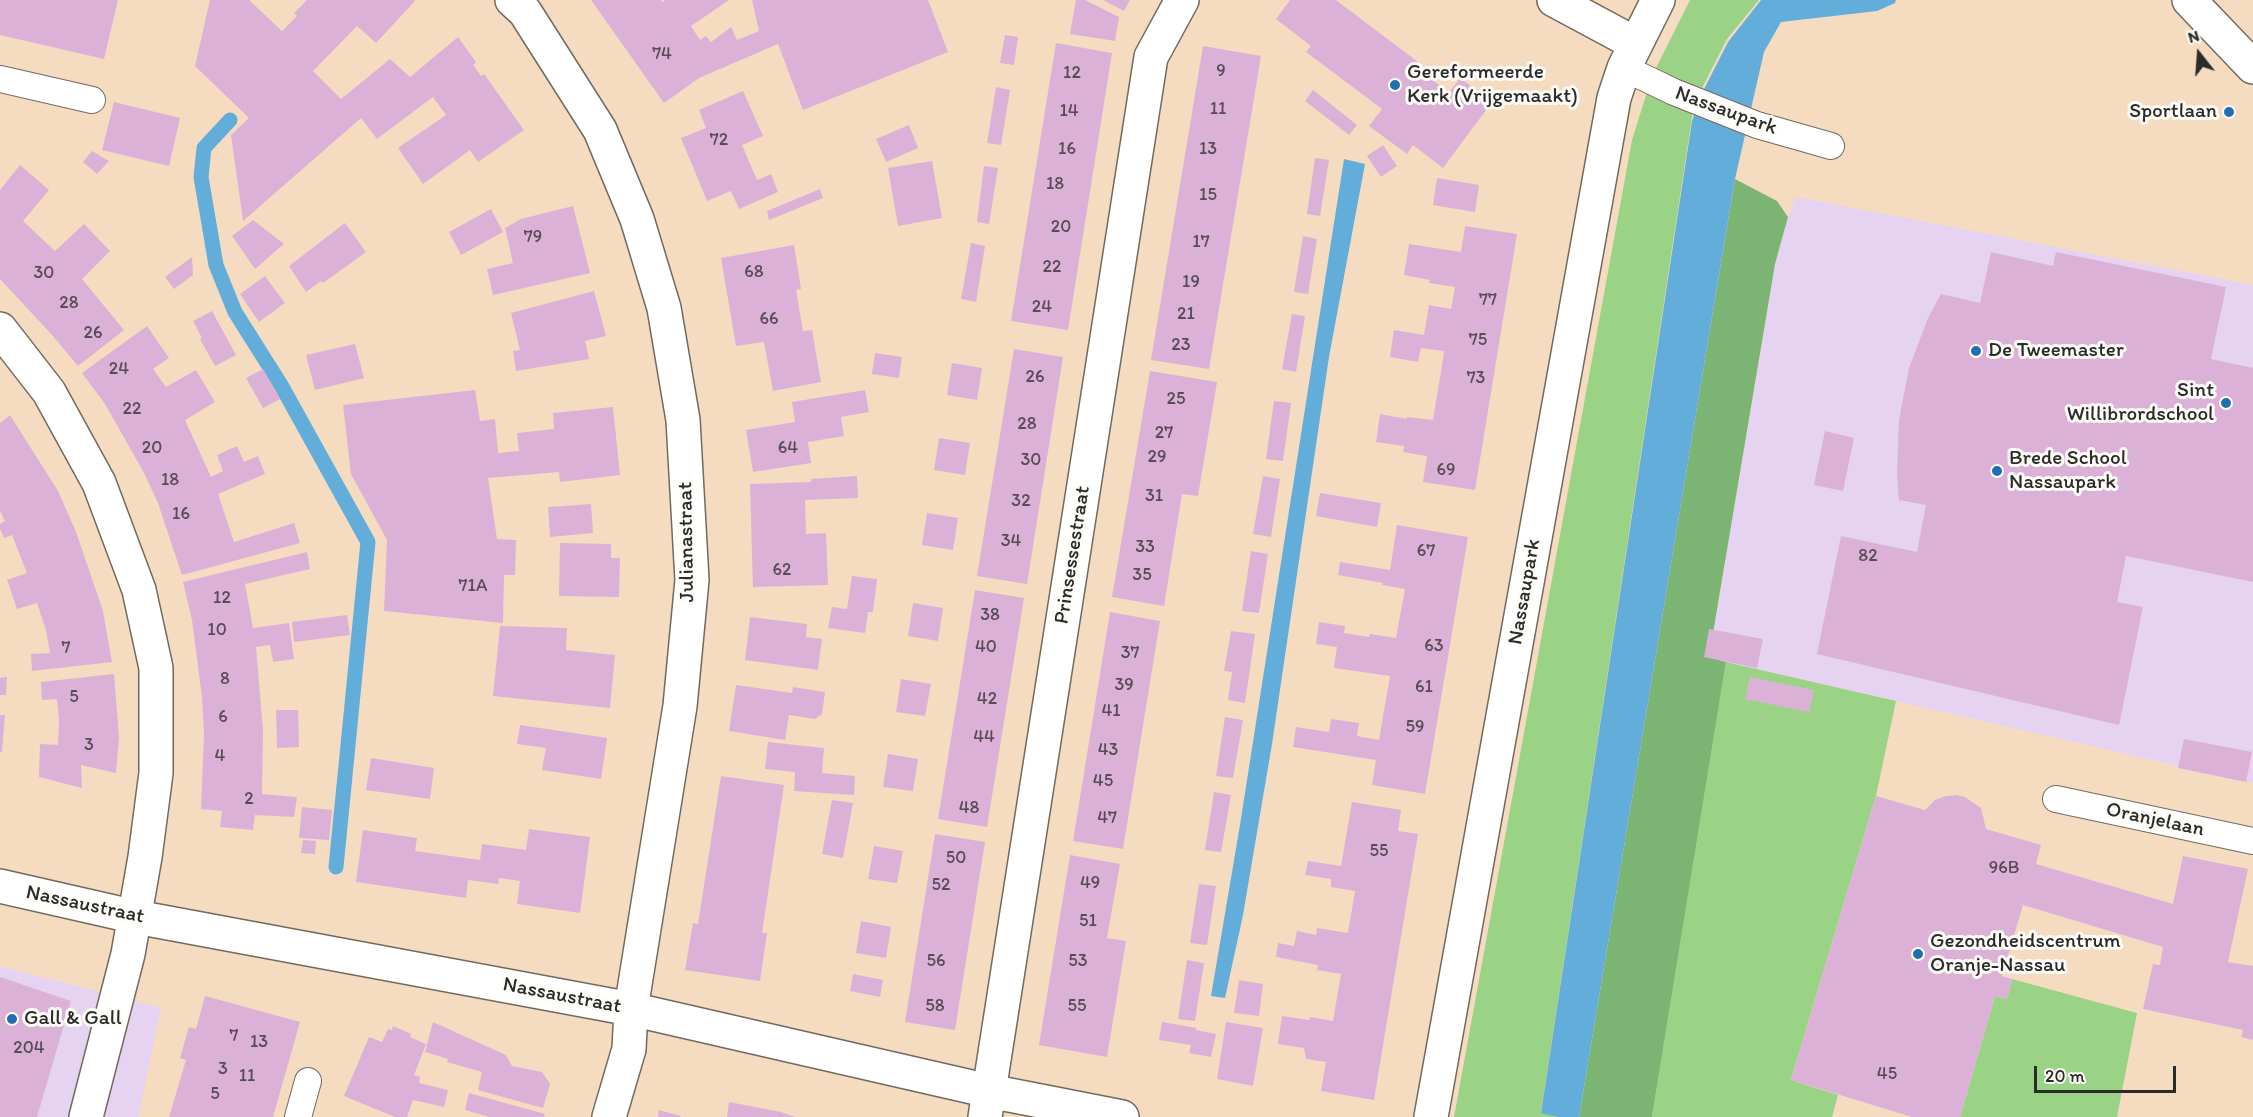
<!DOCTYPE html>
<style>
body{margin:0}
#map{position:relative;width:2253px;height:1117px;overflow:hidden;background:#f5dcc0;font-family:Itim,sans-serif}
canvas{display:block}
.north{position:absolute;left:2169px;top:24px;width:60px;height:60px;-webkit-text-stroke:4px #fdfcf7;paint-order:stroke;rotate:343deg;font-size:16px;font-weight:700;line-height:24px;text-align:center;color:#2b2b2b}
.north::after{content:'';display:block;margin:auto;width:21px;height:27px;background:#2b2b2b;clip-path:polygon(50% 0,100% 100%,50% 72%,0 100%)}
.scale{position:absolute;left:2034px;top:1066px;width:142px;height:27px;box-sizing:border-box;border:3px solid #2b2b2b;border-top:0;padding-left:8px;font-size:18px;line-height:21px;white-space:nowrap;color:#2b2b2b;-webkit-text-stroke:4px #fdfcf7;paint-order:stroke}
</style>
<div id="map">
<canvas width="2253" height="1117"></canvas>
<div class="north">N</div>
<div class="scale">20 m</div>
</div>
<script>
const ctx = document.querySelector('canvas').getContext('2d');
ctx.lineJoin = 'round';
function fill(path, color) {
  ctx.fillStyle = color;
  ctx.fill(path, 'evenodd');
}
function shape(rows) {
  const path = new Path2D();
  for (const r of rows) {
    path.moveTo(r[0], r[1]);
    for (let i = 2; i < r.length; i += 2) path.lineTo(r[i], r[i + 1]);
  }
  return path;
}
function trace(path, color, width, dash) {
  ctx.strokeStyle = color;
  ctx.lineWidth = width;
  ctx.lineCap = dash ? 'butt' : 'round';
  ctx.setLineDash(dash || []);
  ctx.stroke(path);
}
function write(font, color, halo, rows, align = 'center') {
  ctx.font = font + ' Itim,sans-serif';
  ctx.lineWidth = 6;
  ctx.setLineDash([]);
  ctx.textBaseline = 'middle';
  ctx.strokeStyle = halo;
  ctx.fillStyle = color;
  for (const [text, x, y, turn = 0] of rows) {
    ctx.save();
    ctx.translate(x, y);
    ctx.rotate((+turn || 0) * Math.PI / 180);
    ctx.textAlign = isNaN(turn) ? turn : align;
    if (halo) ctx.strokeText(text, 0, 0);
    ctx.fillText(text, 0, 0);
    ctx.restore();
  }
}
const built = shape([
 [1796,197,2253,285,2253,783,1709,658,1775,264,1788,217],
 [0,966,161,1008,138,1117,0,1117]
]);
const green = shape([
 [1690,0,1759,0,1727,39,1694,104,1541,1112,1558,1117,1454,1117,1632,140,1652,76],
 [1726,662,1896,701,1876,796,1791,1080,1838,1095,1832,1117,1652,1117],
 [2012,979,2137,1013,2117,1117,1960,1117,1995,996,2007,999]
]);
const forest = shape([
 [1735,179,1777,201,1788,217,1775,264,1709,657,1726,662,1652,1117,1579,1117]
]);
const water = shape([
 [1761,0,1896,0,1895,3,1877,11,1781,22,1764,52,1735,179,1579,1117,1558,1117,1541,1113,1692,121,1700,97,1728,42],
 [1344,159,1365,164,1329,357,1272,744,1243,915,1225,998,1211,996,1240,825]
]);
const stream = shape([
 [230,120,204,148,201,177,216,265,235,312,281,385,368,542,336,867]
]);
const building = shape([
 [0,0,118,0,104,59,0,35],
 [210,0,249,0,282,31,297,16,294,13,307,0,414,0,415,1,376,43,357,26,313,71,341,99,390,59,410,77,458,37,476,62,473,65,481,76,484,74,524,130,478,162,470,150,423,184,398,148,446,115,433,97,377,139,361,118,243,221,231,135,249,118,195,66],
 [591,0,661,0,662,2,665,0,729,0,691,26,700,40,706,36,711,42,731,27,737,40,759,31,752,0,928,0,948,52,803,110,778,44,699,78,664,103],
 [1076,0,1085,0,1119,17,1115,41,1070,34],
 [1103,0,1130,0,1124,11],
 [1290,0,1336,0,1418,62,1415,66,1449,93,1460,78,1492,102,1443,168,1413,145,1407,154,1369,126,1382,109,1306,52,1311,46,1276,19],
 [1005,35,1018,37,1014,65,1000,63],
 [1056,43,1112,53,1068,330,1011,321],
 [1203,46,1261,56,1209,369,1151,360],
 [996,87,1010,90,1001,145,987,143],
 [1313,90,1357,125,1349,135,1305,101],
 [743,91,763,136,742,145,757,180,771,174,778,192,739,209,731,191,707,201,681,138,706,128,699,110],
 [114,102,180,118,169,166,102,150],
 [909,125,918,148,886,162,876,139],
 [1383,145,1397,166,1381,177,1367,156],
 [92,151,109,161,97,174,83,162],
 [1315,158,1329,160,1320,216,1307,214],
 [932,161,942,218,898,226,888,168],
 [20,165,49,190,23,221,55,251,84,224,110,251,82,279,124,330,78,366,53,336,0,279,0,190],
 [984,166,998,168,989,224,977,222],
 [1437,178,1479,185,1475,212,1433,205],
 [820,189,823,198,769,220,767,211],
 [573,206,590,273,493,295,487,269,513,263,505,228,521,219],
 [491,209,503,232,461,255,449,232],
 [253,220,284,244,255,269,232,236],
 [345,223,366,252,323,283,321,281,306,292,289,266],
 [1465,226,1517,234,1475,490,1423,482,1427,456,1403,452,1404,446,1376,442,1380,414,1407,419,1407,417,1433,420,1444,353,1444,351,1421,348,1418,362,1390,357,1394,330,1424,335,1429,305,1451,309,1455,287,1429,283,1430,280,1404,275,1409,244,1461,252],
 [1303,236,1317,239,1308,294,1294,292],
 [971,243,985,246,976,302,961,299],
 [794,245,801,289,796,290,803,331,812,330,821,382,773,391,764,342,736,346,721,258],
 [1991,252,2053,266,2056,252,2226,287,2211,359,2253,368,2253,582,2126,556,2117,602,2143,607,2119,725,1817,654,1841,536,1917,552,1926,505,1899,500,1897,473,1899,420,1909,368,1928,318,1941,294,1980,303],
 [192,257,193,275,174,289,165,277],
 [265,276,285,303,259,322,240,294],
 [594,291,606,336,585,341,589,359,516,371,513,351,520,350,511,313],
 [212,311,236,355,215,366,200,339,202,338,193,321],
 [1292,314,1305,316,1296,372,1282,369],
 [147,326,169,358,153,369,166,387,196,370,215,402,185,420,211,477,223,471,217,455,237,446,244,462,258,456,265,474,218,494,234,542,294,523,300,543,182,575,158,503,143,471,105,404,82,373],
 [355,344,364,378,315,390,306,355],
 [1014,349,1063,357,1027,584,977,576],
 [875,353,902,357,899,378,872,374],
 [952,363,982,368,977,400,947,395],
 [263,369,280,399,263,408,246,378],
 [1150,371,1217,382,1198,496,1182,494,1164,606,1112,597],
 [475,390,480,421,495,419,498,453,519,451,517,433,554,429,553,413,613,407,620,475,560,482,559,472,488,478,497,539,516,540,515,575,504,575,503,623,384,611,387,540,351,474,343,405],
 [865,390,869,412,841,417,844,436,808,442,811,463,753,472,746,430,795,422,792,402],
 [1274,401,1291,403,1283,461,1266,459],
 [10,415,58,491,76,532,103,611,112,662,32,671,31,654,50,653,46,630,37,603,17,609,7,580,27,573,12,535,4,538,0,529,0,524,5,521,0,511,0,423],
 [1825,431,1854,438,1843,491,1814,485],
 [939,438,970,443,965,475,934,470],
 [857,476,858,498,805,500,806,534,826,533,828,585,753,587,750,484,811,482,811,479],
 [1263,476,1280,479,1271,537,1253,534],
 [1320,493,1381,503,1377,527,1316,516],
 [591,504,593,533,550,537,548,507],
 [927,513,958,518,953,550,922,545],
 [1397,525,1468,537,1425,794,1372,785,1376,760,1293,747,1296,727,1329,732,1331,719,1359,723,1357,736,1379,740,1390,676,1334,668,1337,647,1316,644,1319,622,1345,626,1344,633,1369,637,1370,634,1396,638,1405,589,1382,585,1383,583,1338,575,1340,562,1390,570],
 [560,543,611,544,611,558,620,558,619,597,559,596],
 [1251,551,1268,554,1259,613,1242,611],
 [307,552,310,569,245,584,253,628,289,623,294,659,273,662,270,645,256,647,263,731,262,794,297,797,294,817,255,815,253,830,220,827,222,811,201,809,204,734,202,697,192,620,183,582],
 [852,576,877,579,873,612,868,612,865,633,828,628,832,607,847,609],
 [975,590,1024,598,987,827,938,819],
 [913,603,943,608,938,641,908,636],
 [1110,612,1160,621,1123,849,1073,841],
 [347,615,350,635,294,642,292,622],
 [750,617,807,624,806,637,822,639,818,670,745,660],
 [500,626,567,628,566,650,615,655,610,708,493,696],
 [1709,629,1763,639,1757,668,1704,657],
 [1231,631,1255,634,1245,703,1228,700,1232,672,1224,671],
 [114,674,119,737,116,773,81,765,82,788,39,777,40,744,58,745,59,720,57,699,42,700,41,682],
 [7,677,6,695,0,695,0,678],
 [1750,677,1814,690,1809,712,1745,699],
 [901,679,931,684,925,716,896,712],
 [736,685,792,693,793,687,825,692,822,714,815,719,789,715,785,740,729,731],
 [276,710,298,710,299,747,277,748],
 [0,715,5,715,2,752,0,752],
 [1225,717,1243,720,1233,778,1216,776],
 [520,725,607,738,601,779,542,770,546,748,517,744],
 [2184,739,2252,752,2246,782,2178,768],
 [768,742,824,748,822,773,855,776,854,795,794,791,795,772,765,769],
 [888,754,918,759,913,791,883,787],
 [371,758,434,768,430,799,366,790],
 [721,776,784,785,762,933,767,933,760,981,685,970,693,923,698,924],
 [1214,792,1231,795,1221,852,1205,850],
 [1956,795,1965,797,1981,808,1986,829,2041,845,2036,864,2173,904,2183,856,2248,869,2228,962,2253,966,2253,1040,2241,1037,2243,1030,2143,1009,2153,964,2160,965,2163,947,2023,905,2002,976,2012,979,2007,999,1995,996,1960,1117,1912,1117,1791,1080,1876,796,1925,810,1935,800,1946,796],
 [832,800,853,803,843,858,822,854],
 [1352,802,1401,810,1398,831,1418,834,1374,1100,1321,1091,1326,1062,1306,1059,1304,1048,1278,1044,1282,1016,1309,1020,1310,1017,1333,1021,1341,974,1317,970,1318,965,1276,957,1278,943,1294,946,1297,931,1316,935,1317,928,1348,933,1355,891,1331,887,1331,879,1305,875,1308,861,1341,866],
 [302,807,332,810,329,840,299,838],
 [529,829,590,837,580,913,517,904,520,881,499,878,498,884,468,880,466,898,356,882,363,830,417,838,415,851,480,860,482,844,526,850],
 [935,834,985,842,955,1030,905,1022],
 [303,840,316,841,315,854,301,853],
 [874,846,903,851,897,883,868,879],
 [1070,855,1120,864,1107,938,1126,941,1107,1057,1039,1045],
 [1199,884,1216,886,1207,945,1190,943],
 [861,921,891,927,886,958,856,953],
 [1187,960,1204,963,1195,1021,1178,1019],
 [853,974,883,980,880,997,850,991],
 [0,977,71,1001,37,1117,0,1117],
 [1239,980,1263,984,1259,1016,1234,1013],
 [205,996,300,1022,273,1117,169,1117,186,1060,180,1058,189,1027,196,1029],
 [433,1022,506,1055,512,1066,542,1072,550,1084,543,1108,478,1090,482,1072,447,1062,448,1059,425,1052],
 [1162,1022,1196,1028,1196,1030,1216,1034,1211,1057,1189,1053,1191,1045,1159,1040],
 [1226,1022,1263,1028,1253,1086,1217,1079],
 [393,1026,411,1034,410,1037,426,1044,414,1075,420,1077,419,1083,448,1090,444,1107,413,1100,407,1117,395,1117,344,1096,369,1037,382,1042,388,1029,392,1030],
 [469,1093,545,1114,544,1117,489,1117,465,1110],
 [729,1102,781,1112,795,1117,727,1117],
 [659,1110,681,1116,680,1117,658,1117]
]);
const service = shape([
 [1624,68,1674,92,1757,125,1831,146],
 [0,79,92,100],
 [2056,799,2253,841],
 [298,1117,308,1081]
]);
const minor = shape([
 [512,0,525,12,600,130,637,219,664,308,683,420,692,580,680,706,631,1009,629,1049,609,1117],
 [1554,0,1636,44],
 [0,329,49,392,99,483,139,590,156,668,156,773,145,857,128,954,86,1117],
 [985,1117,1151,57,1182,0],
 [1431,1117,1614,98,1624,68,1658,0]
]);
const secondary = shape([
 [2189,0,2253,67],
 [0,886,136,917,631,1009,989,1091,1122,1117]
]);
const markers = [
 [1395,85,6,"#1f6fb2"],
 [2229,112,6,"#1f6fb2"],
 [1976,351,6,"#1f6fb2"],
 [2226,403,6,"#1f6fb2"],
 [1997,471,6,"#1f6fb2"],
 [1918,954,6,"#1f6fb2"],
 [12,1019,6,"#1f6fb2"]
];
const numberNames = [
 ["74",662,54],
 ["9",1221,71],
 ["12",1072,73],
 ["11",1218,109],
 ["14",1069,111],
 ["72",719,140],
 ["16",1067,149],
 ["13",1208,149],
 ["18",1055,184],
 ["15",1208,195],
 ["20",1061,227],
 ["79",533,237],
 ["17",1201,242],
 ["22",1052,267],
 ["68",754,272],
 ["30",44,273],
 ["19",1191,282],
 ["77",1488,300],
 ["28",69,303],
 ["24",1042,307],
 ["21",1186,314],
 ["66",769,319],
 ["26",93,333],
 ["75",1478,340],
 ["23",1181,345],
 ["24",119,369],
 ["26",1035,377],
 ["73",1476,378],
 ["25",1176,399],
 ["22",132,409],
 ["28",1027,424],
 ["27",1164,433],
 ["20",152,448],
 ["64",788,448],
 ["29",1157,457],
 ["30",1031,460],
 ["69",1446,470],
 ["18",170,480],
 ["31",1154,496],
 ["32",1021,501],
 ["16",181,514],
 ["34",1011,541],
 ["33",1145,547],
 ["67",1426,551],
 ["82",1868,556],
 ["62",782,570],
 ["35",1142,575],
 ["71A",473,586],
 ["12",222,598],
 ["38",990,615],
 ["10",217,630],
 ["63",1434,646],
 ["40",986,647],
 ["7",66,648],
 ["37",1130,653],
 ["8",225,679],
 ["39",1124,685],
 ["61",1424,687],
 ["5",74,697],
 ["42",987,699],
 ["41",1111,711],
 ["6",223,717],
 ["59",1415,727],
 ["44",984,737],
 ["3",89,745],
 ["43",1108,750],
 ["4",220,756],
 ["45",1103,781],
 ["2",249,799],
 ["48",969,808],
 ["47",1107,818],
 ["55",1379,851],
 ["50",956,858],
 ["96B",2004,868],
 ["49",1090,883],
 ["52",941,885],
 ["51",1088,921],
 ["56",936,961],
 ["53",1078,961],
 ["58",935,1006],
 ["55",1077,1006],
 ["7",234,1036],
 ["13",259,1042],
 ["204",29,1048],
 ["3",223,1069],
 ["45",1887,1074],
 ["11",247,1076],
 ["5",215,1094]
];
const poiNames = [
 ["Gereformeerde",1407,73],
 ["Kerk (Vrijgemaakt)",1407,97],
 ["Sportlaan",2217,112,"right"],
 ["De Tweemaster",1988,351],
 ["Sint",2214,391,"right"],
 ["Willibrordschool",2214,415,"right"],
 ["Brede School",2009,459],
 ["Nassaupark",2009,483],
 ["Gezondheidscentrum",1930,942],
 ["Oranje-Nassau",1930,966],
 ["Gall & Gall",24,1019]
];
const streetNames = [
 ["Nassaupark",1726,111,20],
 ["Julianastraat",687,542,-91],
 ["Prinsessestraat",1073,555,-81],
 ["Nassaupark",1525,592,-80],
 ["Oranjelaan",2155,820,12],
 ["Nassaustraat",85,905,12],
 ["Nassaustraat",562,996,11]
];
fill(built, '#e5d3f1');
fill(green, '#9bd386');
fill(forest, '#7cb573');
fill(water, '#63addb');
trace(stream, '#63addb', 15);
fill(building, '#dcb1d7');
trace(service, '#72695f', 28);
trace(minor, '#72695f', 36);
trace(secondary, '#72695f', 36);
trace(service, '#fff', 26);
trace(minor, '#fff', 33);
trace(secondary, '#fff', 33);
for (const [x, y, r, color] of markers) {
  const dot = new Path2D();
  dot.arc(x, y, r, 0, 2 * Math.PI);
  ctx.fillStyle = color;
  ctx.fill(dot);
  trace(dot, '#fdfcf7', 2);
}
write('18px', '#574c56', null, numberNames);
write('21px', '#2b2b2b', '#fdfcf7', poiNames, 'left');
write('21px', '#2b2b2b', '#fdfcf7', streetNames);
</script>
